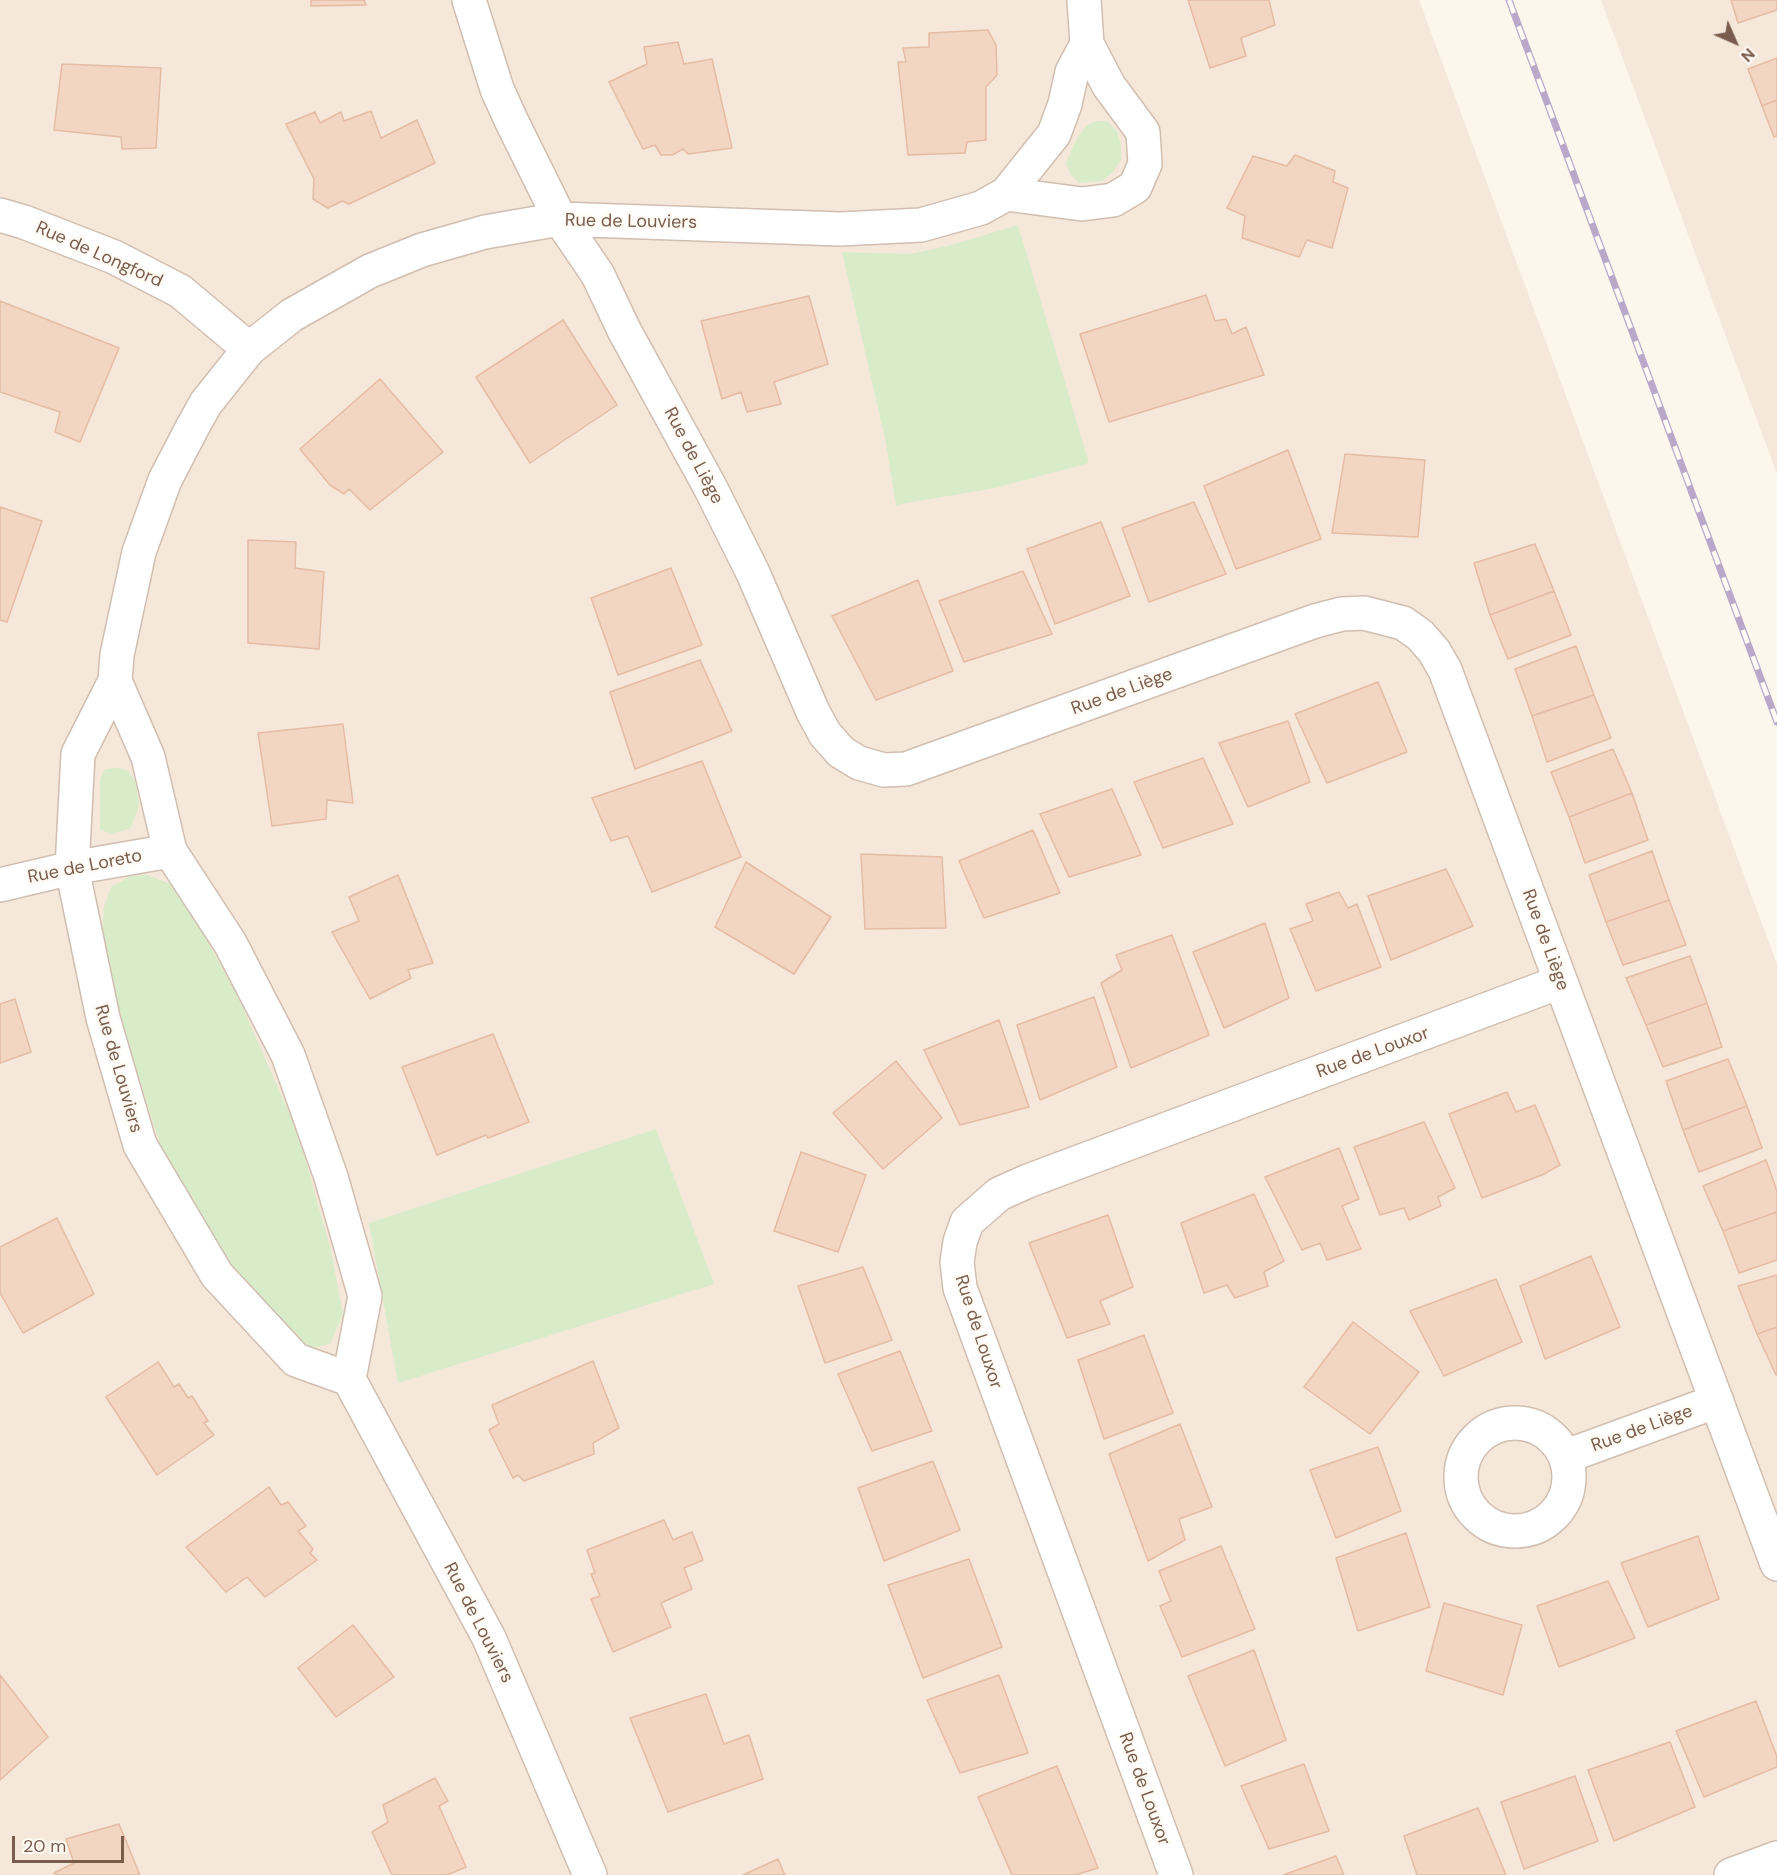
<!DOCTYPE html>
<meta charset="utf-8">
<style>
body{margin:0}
#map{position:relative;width:1777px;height:1875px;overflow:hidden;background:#fdf6ec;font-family:"DM Sans",sans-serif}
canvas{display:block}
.north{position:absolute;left:1705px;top:12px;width:60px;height:60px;-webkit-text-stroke:4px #fffaf3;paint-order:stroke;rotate:135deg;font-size:16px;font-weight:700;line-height:24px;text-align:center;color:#7a5c4d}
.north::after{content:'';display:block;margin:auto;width:21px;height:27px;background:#7a5c4d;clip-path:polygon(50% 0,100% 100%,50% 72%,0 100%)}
.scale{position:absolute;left:12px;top:1836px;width:112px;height:27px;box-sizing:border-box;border:3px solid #7a5c4d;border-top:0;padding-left:8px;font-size:18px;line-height:21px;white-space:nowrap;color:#7a5c4d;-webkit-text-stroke:4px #fffaf3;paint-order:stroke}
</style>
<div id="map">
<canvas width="1777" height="1875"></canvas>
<div class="north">N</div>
<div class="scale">20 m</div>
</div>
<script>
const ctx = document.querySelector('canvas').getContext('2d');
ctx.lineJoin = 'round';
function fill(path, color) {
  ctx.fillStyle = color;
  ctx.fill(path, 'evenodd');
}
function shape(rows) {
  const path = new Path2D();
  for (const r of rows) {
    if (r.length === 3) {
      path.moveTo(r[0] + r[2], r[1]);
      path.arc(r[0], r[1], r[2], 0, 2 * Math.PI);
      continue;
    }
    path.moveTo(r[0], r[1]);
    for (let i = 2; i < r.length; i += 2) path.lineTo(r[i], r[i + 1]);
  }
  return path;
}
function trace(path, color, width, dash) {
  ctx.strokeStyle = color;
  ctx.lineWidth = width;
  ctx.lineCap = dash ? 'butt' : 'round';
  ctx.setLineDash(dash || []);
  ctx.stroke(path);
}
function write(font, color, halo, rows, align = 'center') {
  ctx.font = font + ' "DM Sans",sans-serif';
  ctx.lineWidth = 5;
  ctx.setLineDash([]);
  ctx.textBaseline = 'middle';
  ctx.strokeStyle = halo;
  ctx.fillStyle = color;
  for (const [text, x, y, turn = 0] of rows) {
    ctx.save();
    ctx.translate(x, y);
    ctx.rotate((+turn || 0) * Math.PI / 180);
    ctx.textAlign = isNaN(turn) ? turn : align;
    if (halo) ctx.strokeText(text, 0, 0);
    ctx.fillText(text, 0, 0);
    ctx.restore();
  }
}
const residential = shape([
 [0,0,1419,0,1777,964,1777,1875,0,1875],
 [1601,0,1777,0,1777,474]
]);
const green = shape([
 [1096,121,1107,121,1117,131,1121,146,1121,160,1113,172,1102,181,1079,183,1071,175,1066,163,1077,138,1085,127],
 [1018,225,1089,463,995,488,896,505,886,443,842,252,910,254,948,246],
 [119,768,128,771,136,782,139,805,131,828,111,834,100,829,100,779,105,769],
 [148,875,170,884,197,922,238,997,298,1133,331,1251,343,1314,330,1344,308,1349,242,1280,213,1240,163,1153,110,988,102,934,104,907,111,887,131,876],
 [656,1129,714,1284,398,1383,369,1223]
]);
const building = shape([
 [311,0,364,0,366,5,311,6,311,0],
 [1188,0,1269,0,1275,25,1241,38,1246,56,1210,68,1188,0],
 [1731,0,1777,0,1777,10,1738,23,1731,0],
 [988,30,996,45,997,75,986,87,986,140,967,142,965,153,908,155,898,62,906,62,903,48,929,47,929,33,988,30],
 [678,42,684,64,712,59,732,148,688,154,683,149,672,155,661,155,655,145,643,149,609,82,647,64,644,47,678,42],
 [1777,58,1777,100,1762,106,1748,69,1777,58],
 [62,64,161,68,156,148,122,149,121,137,54,130,62,64],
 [1777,100,1777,136,1774,137,1762,106,1777,100],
 [371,111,381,138,417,120,435,163,349,204,342,201,328,208,313,199,314,179,286,124,315,112,320,123,341,112,344,121,371,111],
 [1295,155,1335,171,1333,182,1348,188,1332,248,1307,240,1299,257,1242,238,1245,216,1227,208,1253,156,1287,166,1295,155],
 [1206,295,1215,321,1226,319,1232,334,1246,327,1264,375,1109,422,1080,334,1206,295],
 [809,296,828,364,774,382,781,404,747,412,741,392,722,399,701,321,809,296],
 [0,301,119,348,80,442,55,432,60,412,0,392,0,301],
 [563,320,617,405,530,463,476,377,563,320],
 [380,379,443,452,370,510,349,489,344,494,330,485,300,449,380,379],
 [1288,450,1321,539,1236,569,1204,486,1288,450],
 [1345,454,1425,460,1418,537,1332,533,1345,454],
 [1194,502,1226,574,1149,602,1122,528,1194,502],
 [0,507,42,521,7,622,0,620,0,507],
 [1101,522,1130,596,1055,624,1027,549,1101,522],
 [248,540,296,542,295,568,324,572,319,649,248,643,248,540],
 [1535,544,1554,591,1490,615,1474,563,1535,544],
 [671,568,702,645,618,675,591,598,671,568],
 [1023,571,1052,634,964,662,939,601,1023,571],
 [918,580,953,671,876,700,832,616,918,580],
 [1554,591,1571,635,1508,659,1490,615,1554,591],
 [1576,646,1594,695,1532,716,1515,669,1576,646],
 [700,660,732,731,635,769,610,692,700,660],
 [1378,682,1407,752,1327,783,1295,714,1378,682],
 [1594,695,1611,738,1547,762,1532,716,1594,695],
 [1288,721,1310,782,1248,807,1219,743,1288,721],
 [343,724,353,803,327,800,326,819,272,826,258,733,343,724],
 [1613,749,1632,793,1569,817,1551,772,1613,749],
 [1203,758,1233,824,1163,848,1134,782,1203,758],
 [702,761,741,857,652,892,628,836,611,841,592,798,702,761],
 [1112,789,1141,855,1069,877,1040,814,1112,789],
 [1632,793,1648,840,1585,863,1569,817,1632,793],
 [1033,830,1060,893,984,918,959,861,1033,830],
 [1652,851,1669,900,1606,922,1589,875,1652,851],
 [861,854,942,857,946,928,865,929,861,854],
 [746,862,831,917,794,974,715,927,746,862],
 [1446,869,1473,926,1391,960,1368,896,1446,869],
 [398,875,433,963,408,970,411,978,370,999,332,932,359,921,349,897,398,875],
 [1339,892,1348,908,1357,904,1381,967,1316,991,1290,929,1313,921,1306,904,1339,892],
 [1669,900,1686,945,1623,965,1606,922,1669,900],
 [1265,923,1289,998,1224,1028,1193,952,1265,923],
 [1172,935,1209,1035,1131,1068,1101,983,1122,970,1116,955,1172,935],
 [1690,956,1707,1003,1646,1025,1626,978,1690,956],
 [1094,997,1117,1067,1040,1100,1017,1025,1094,997],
 [15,999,31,1052,0,1063,0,1004,15,999],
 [1707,1003,1722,1047,1663,1067,1646,1025,1707,1003],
 [999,1020,1029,1107,960,1125,924,1050,999,1020],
 [493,1034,529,1122,488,1138,486,1135,437,1155,402,1067,493,1034],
 [1728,1059,1747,1106,1683,1130,1666,1081,1728,1059],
 [896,1061,942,1118,883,1169,833,1113,896,1061],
 [1507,1092,1516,1112,1535,1105,1560,1165,1542,1175,1482,1198,1449,1114,1507,1092],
 [1747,1106,1762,1148,1699,1172,1683,1130,1747,1106],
 [1424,1122,1455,1188,1438,1197,1441,1206,1409,1220,1404,1208,1380,1215,1354,1147,1424,1122],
 [1339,1148,1359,1199,1342,1206,1361,1249,1327,1260,1320,1243,1302,1250,1265,1177,1339,1148],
 [801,1152,866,1175,838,1252,774,1231,801,1152],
 [1766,1160,1777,1191,1777,1212,1723,1231,1703,1186,1766,1160],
 [1254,1194,1284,1261,1264,1272,1268,1286,1235,1298,1227,1285,1204,1293,1181,1223,1254,1194],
 [1777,1212,1777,1260,1739,1273,1723,1231,1777,1212],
 [1108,1215,1133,1287,1100,1301,1110,1324,1067,1338,1029,1243,1108,1215],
 [57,1218,94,1294,23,1333,0,1293,0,1247,57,1218],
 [1591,1256,1620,1327,1545,1359,1520,1286,1591,1256],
 [863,1267,892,1340,825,1363,798,1286,863,1267],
 [1777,1275,1777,1327,1757,1334,1738,1286,1777,1275],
 [1496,1279,1522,1342,1444,1376,1410,1311,1496,1279],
 [1353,1322,1419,1372,1370,1434,1304,1387,1353,1322],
 [1777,1327,1777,1375,1776,1375,1757,1334,1777,1327],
 [1144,1335,1173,1413,1104,1439,1078,1360,1144,1335],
 [900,1351,932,1431,872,1451,838,1374,900,1351],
 [593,1361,619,1428,593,1443,594,1454,524,1481,518,1475,513,1478,489,1430,499,1424,492,1405,593,1361],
 [158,1362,174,1387,179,1384,188,1398,192,1396,208,1421,204,1423,214,1435,157,1475,106,1397,158,1362],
 [1180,1424,1212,1507,1179,1519,1185,1540,1148,1561,1109,1454,1180,1424],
 [1378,1447,1401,1511,1336,1538,1310,1470,1378,1447],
 [933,1461,960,1530,884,1561,858,1488,933,1461],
 [269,1487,281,1505,288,1502,306,1526,298,1531,313,1549,310,1553,317,1560,265,1597,247,1577,226,1592,186,1547,269,1487],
 [664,1520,673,1540,692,1532,703,1560,684,1568,692,1589,661,1603,671,1627,613,1652,591,1599,600,1596,591,1574,595,1573,587,1550,664,1520],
 [1406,1533,1430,1607,1358,1631,1336,1558,1406,1533],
 [1698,1536,1719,1599,1648,1627,1621,1563,1698,1536],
 [1221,1546,1255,1629,1182,1657,1160,1606,1171,1601,1159,1571,1221,1546],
 [969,1559,1002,1647,923,1678,888,1585,969,1559],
 [1608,1581,1635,1638,1559,1667,1537,1606,1608,1581],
 [1444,1603,1522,1625,1503,1695,1426,1671,1444,1603],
 [353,1625,394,1677,336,1717,298,1668,353,1625],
 [1254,1650,1286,1740,1225,1766,1188,1676,1254,1650],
 [0,1675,48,1737,0,1780,0,1675],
 [999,1675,1028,1753,960,1773,927,1700,999,1675],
 [706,1694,724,1744,749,1735,763,1779,668,1812,630,1718,706,1694],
 [1756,1701,1777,1757,1777,1767,1704,1797,1676,1731,1756,1701],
 [1670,1742,1695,1807,1614,1841,1588,1770,1670,1742],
 [1304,1764,1329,1831,1269,1849,1241,1786,1304,1764],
 [1057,1766,1098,1868,1075,1875,1012,1875,978,1797,1057,1766],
 [1575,1776,1598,1841,1524,1869,1501,1802,1575,1776],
 [435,1778,448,1801,439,1806,466,1867,447,1875,392,1875,372,1832,388,1822,383,1805,435,1778],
 [1478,1808,1506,1875,1417,1875,1404,1836,1478,1808],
 [119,1824,140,1875,55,1875,54,1873,74,1863,66,1839,119,1824],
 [1336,1856,1344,1875,1283,1875,1336,1856],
 [778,1859,785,1875,743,1875,778,1859]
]);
const minor = shape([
 [469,0,497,89,511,120,560,219,598,275,624,330,710,487,753,573,813,712,825,734,841,752,859,763,884,770,906,769,1315,621,1342,614,1364,613,1403,623,1420,635,1434,651,1445,670,1777,1564],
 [1006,194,1082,204,1113,200,1135,187,1145,164,1143,132,1109,86,1087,44,1084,0],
 [0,215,24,222,114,257,180,291,249,349],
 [115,681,148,757,170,851,230,943,288,1055,331,1177,365,1296,349,1379,489,1638,590,1875],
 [0,885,72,868,170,851],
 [349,1379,296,1360,217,1275,140,1145,103,1018,72,868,78,754,115,681,117,655,139,552,165,480,192,428,206,403,249,349,292,315,370,271,422,250,485,232,560,219,840,229,921,225,981,208,1006,194,1054,134,1065,104,1072,72,1087,44],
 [1515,1477,54],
 [1567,1456,1717,1401],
 [1176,1875,960,1288,957,1262,960,1242,967,1222,999,1194,1028,1181,1560,982],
 [1731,1875,1777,1858]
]);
const rail = shape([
 [1509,0,1777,722]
]);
const streetNames = [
 ["Rue de Louviers",631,222,1],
 ["Rue de Longford",99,255,24],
 ["Rue de Liège",693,456,62],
 ["Rue de Liège",1122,692,-20],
 ["Rue de Loreto",85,867,-11],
 ["Rue de Liège",1545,940,70],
 ["Rue de Louxor",1373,1053,-20],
 ["Rue de Louviers",118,1069,74],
 ["Rue de Louxor",978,1332,72],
 ["Rue de Liège",1642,1429,-20],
 ["Rue de Louviers",478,1623,63],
 ["Rue de Louxor",1144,1789,70]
];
fill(residential, '#f5e8da');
fill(green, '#d8ecc9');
fill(building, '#f3d5c3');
trace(building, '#e6bba3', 1.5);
trace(minor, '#d1beb0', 36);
trace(minor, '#fff', 33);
trace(rail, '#b9a8c9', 7);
trace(rail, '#fffaf3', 4.5, [14]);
write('18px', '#7a5c4d', '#fffaf3', streetNames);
</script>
